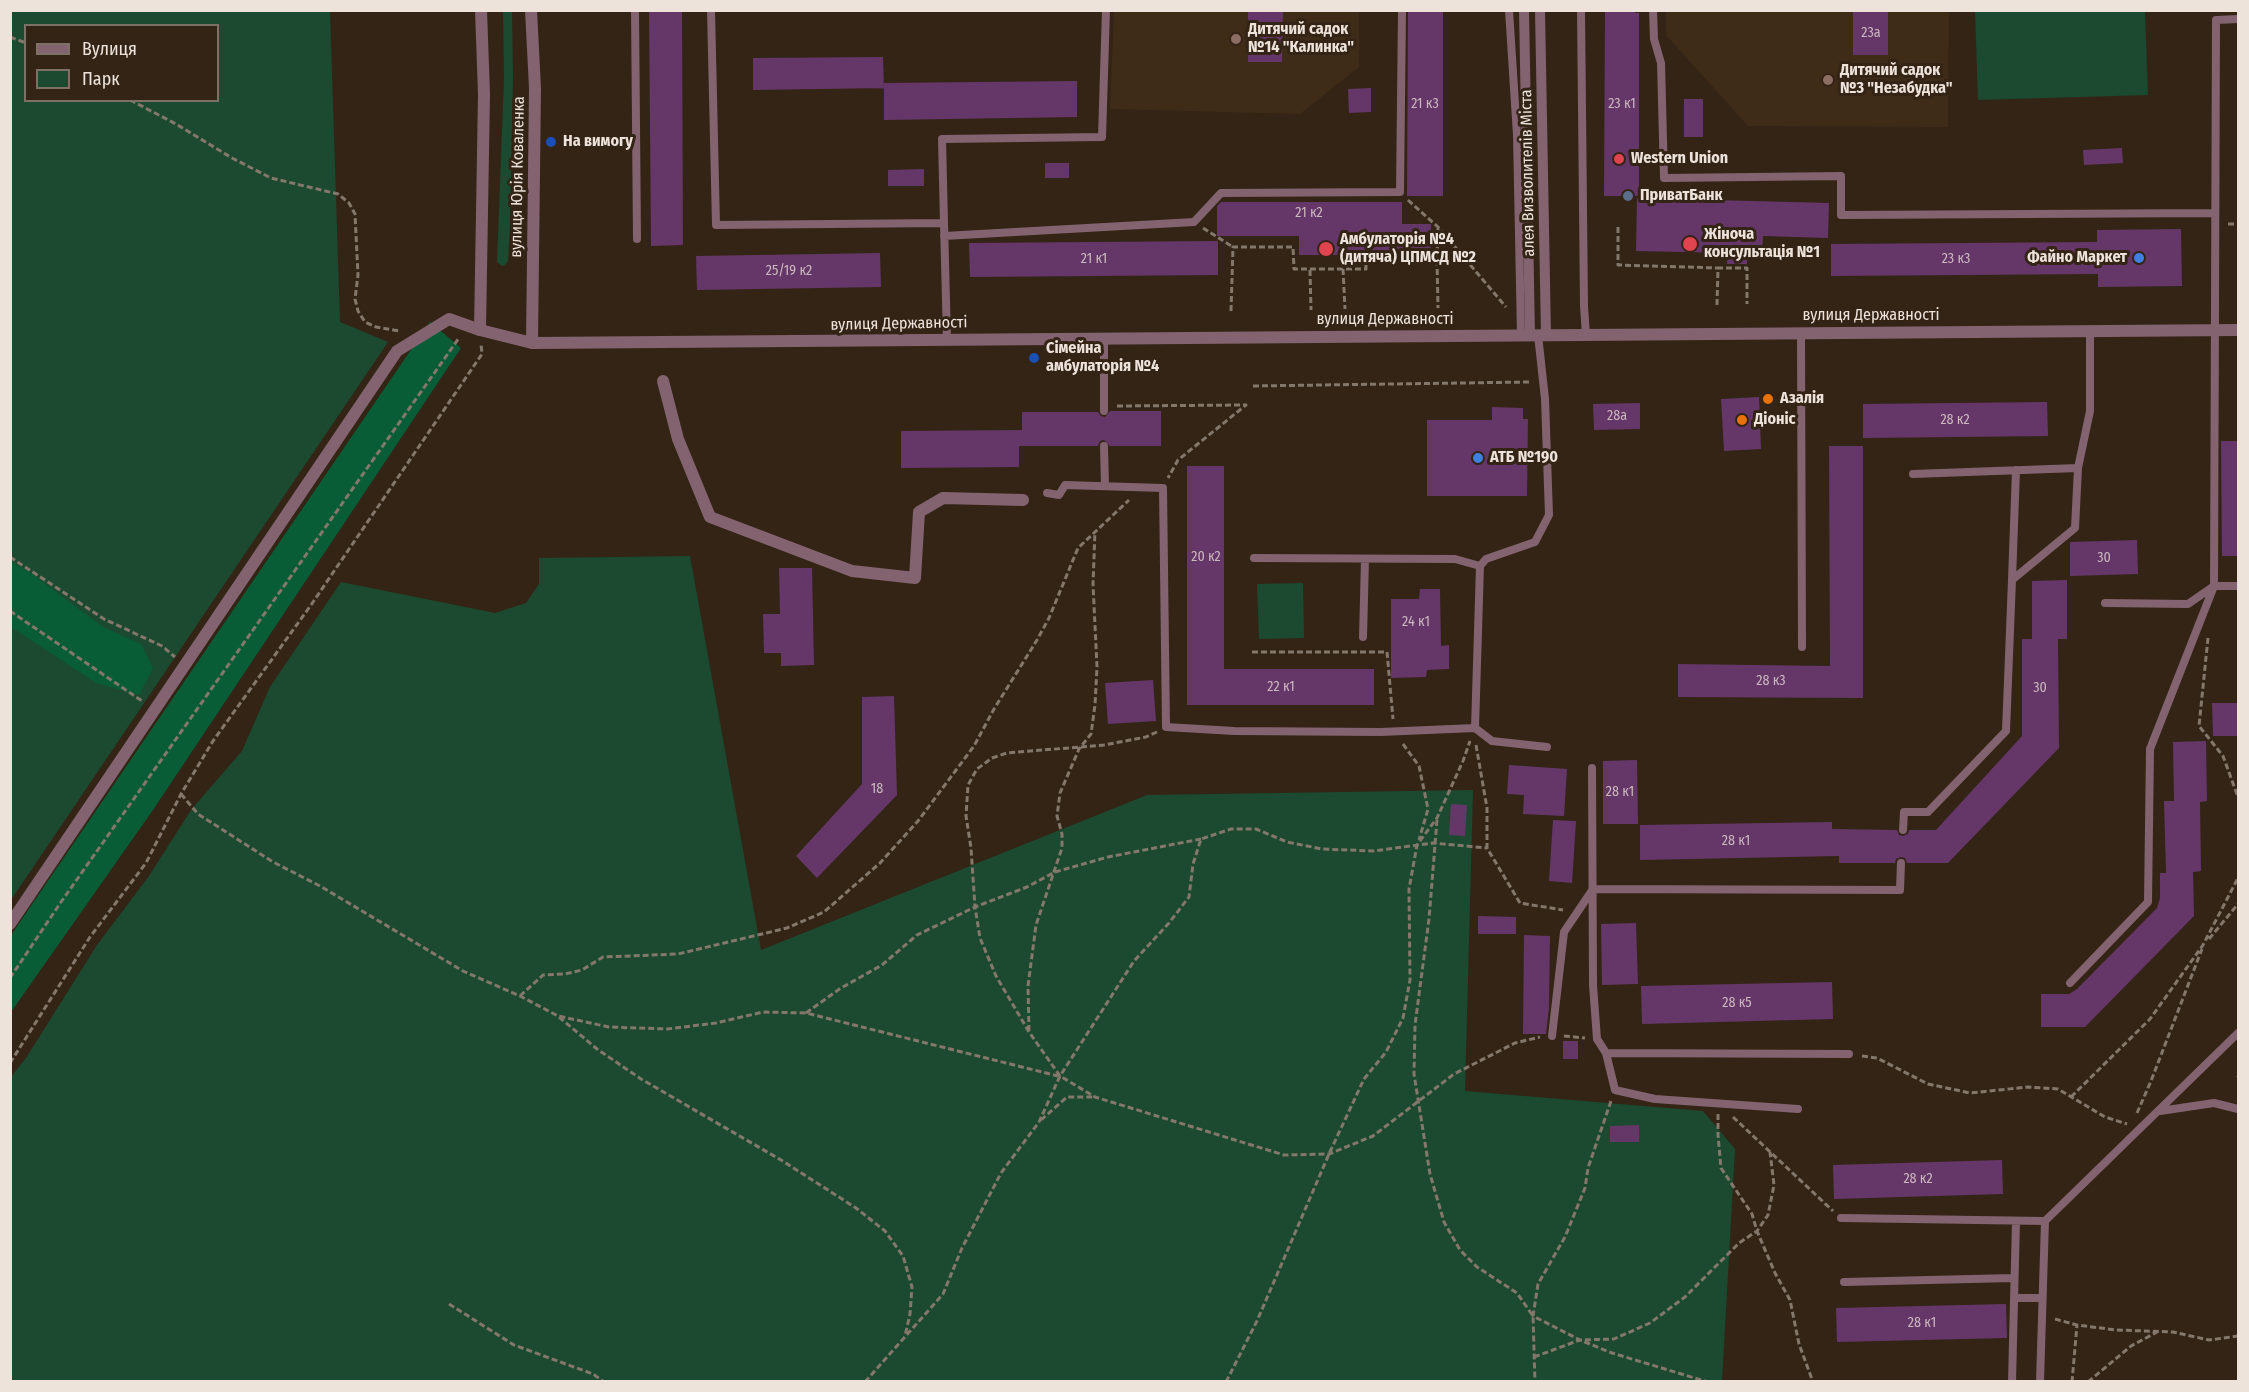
<!DOCTYPE html>
<meta charset="utf-8">
<style>
body{margin:0}
#map{position:relative;width:2249px;height:1392px;overflow:hidden;background:#332416;font-family:"Fira Sans Condensed",sans-serif}
canvas{display:block}
.frame{position:absolute;inset:0;border:12px solid #ede3da;pointer-events:none}
.legend{position:absolute;left:24px;top:24px;width:195px;height:78px;box-sizing:border-box;background:#332416;border:2px solid #7d7064;margin:0;padding:8px 10px;list-style:none;font-size:18px;color:#ede3da}
.legend li{display:flex;align-items:center;gap:12px;height:30px}
.legend b{width:30px;border:2px solid #7d7064}
</style>
<div id="map">
<canvas width="2249" height="1392"></canvas>
<div class="frame"></div>
<ul class="legend">
<li><b style="height:8px;background:#83636f"></b>Вулиця</li>
<li><b style="height:16px;background:#1b4a30"></b>Парк</li>
</ul>
</div>
<script>
const ctx = document.querySelector('canvas').getContext('2d');
ctx.lineJoin = 'round';
function fill(path, color) {
  ctx.fillStyle = color;
  ctx.fill(path, 'evenodd');
}
function shape(rows) {
  const path = new Path2D();
  for (const r of rows) {
    path.moveTo(r[0], r[1]);
    for (let i = 2; i < r.length; i += 2) path.lineTo(r[i], r[i + 1]);
  }
  return path;
}
function trace(path, color, width, dash) {
  ctx.strokeStyle = color;
  ctx.lineWidth = width;
  ctx.lineCap = dash ? 'butt' : 'round';
  ctx.setLineDash(dash || []);
  ctx.stroke(path);
}
function write(font, color, halo, rows, align = 'center') {
  ctx.font = font + ' "Fira Sans Condensed",sans-serif';
  ctx.lineWidth = 6;
  ctx.setLineDash([]);
  ctx.textBaseline = 'middle';
  ctx.strokeStyle = halo;
  ctx.fillStyle = color;
  for (const [text, x, y, turn = 0] of rows) {
    ctx.save();
    ctx.translate(x, y);
    ctx.rotate((+turn || 0) * Math.PI / 180);
    ctx.textAlign = isNaN(turn) ? turn : align;
    if (halo) ctx.strokeText(text, 0, 0);
    ctx.fillText(text, 0, 0);
    ctx.restore();
  }
}
const built = shape([
 [1114,11,1359,11,1359,67,1300,114,1110,109],
 [1666,11,1949,11,1948,127,1748,126,1666,35]
]);
const green = shape([
 [11,11,330,11,340,322,388,342,11,900],
 [26,26,218,26,218,100,26,100],
 [503,11,512,11,513,78,510,224,508,261,505,265,502,266,497,262,504,78],
 [1975,11,2145,11,2148,95,1978,100],
 [690,556,761,950,1147,795,1473,790,1465,1091,1703,1111,1735,1149,1722,1381,11,1381,10,1078,26,1058,97,945,149,876,191,810,242,751,270,687,341,582,495,613,526,603,539,584,539,558],
 [1303,583,1304,638,1259,639,1257,584]
]);
const forest = shape([
 [430,322,461,348,153,810,11,1012,11,935],
 [10,561,32,574,103,627,141,644,153,668,139,695,96,683,11,627]
]);
const building = shape([
 [649,10,682,10,683,245,651,246],
 [1248,10,1283,10,1282,62,1248,62],
 [1443,10,1443,196,1407,196,1408,11],
 [1605,10,1635,10,1635,13,1639,13,1639,196,1604,196],
 [1853,10,1888,10,1888,55,1853,55],
 [883,57,884,88,753,90,753,58],
 [1077,81,1077,117,884,120,884,83],
 [1371,88,1371,112,1349,113,1348,89],
 [1684,99,1703,99,1703,137,1684,137],
 [2122,148,2123,163,2084,165,2083,150],
 [1045,163,1069,163,1069,178,1045,178],
 [924,169,924,186,888,186,888,170],
 [1637,198,1829,203,1828,238,1763,236,1762,255,1747,255,1747,264,1727,264,1728,253,1636,251],
 [1221,202,1402,202,1402,224,1431,224,1431,255,1299,255,1299,236,1217,236,1217,206],
 [2181,229,2182,286,2098,287,2098,274,1831,276,1831,244,2097,242,2097,230],
 [1218,241,1218,275,970,277,969,243],
 [880,253,881,287,697,290,696,256],
 [1759,397,1761,449,1724,451,1721,399],
 [2047,402,2048,436,1863,438,1863,404],
 [1640,403,1640,429,1594,430,1593,404],
 [1492,407,1523,408,1523,419,1528,419,1527,496,1427,496,1427,420,1492,420],
 [1110,411,1161,411,1161,446,1110,446,1104,440,1100,441,1098,446,1019,446,1019,467,901,468,901,431,1022,430,1022,412,1098,412,1101,416,1105,417],
 [2221,441,2238,441,2238,556,2222,556],
 [1829,446,1863,446,1863,698,1678,697,1678,664,1830,666],
 [1187,466,1224,466,1224,669,1374,669,1374,705,1187,705],
 [2137,540,2138,574,2070,576,2070,542],
 [779,568,812,568,814,665,781,666,781,653,764,653,763,614,780,614],
 [2067,580,2067,639,2058,639,2059,748,1948,863,1907,863,1905,858,1901,857,1896,859,1895,863,1839,863,1839,856,1640,860,1640,825,1832,822,1832,829,1897,830,1899,835,1903,836,1908,834,1909,830,1936,830,2022,736,2022,639,2032,639,2032,581],
 [1420,589,1440,589,1441,646,1449,645,1449,669,1427,670,1426,677,1391,678,1391,599,1419,599],
 [1153,680,1156,721,1108,724,1105,683],
 [894,696,897,795,817,878,796,856,862,784,862,697],
 [2212,703,2238,703,2238,736,2213,736],
 [2206,741,2207,801,2200,802,2201,871,2193,872,2194,916,2085,1027,2041,1027,2041,994,2069,994,2077,989,2157,908,2160,898,2160,873,2166,873,2164,801,2174,801,2173,742],
 [1637,760,1638,824,1603,824,1603,761],
 [1509,765,1567,769,1564,816,1523,814,1524,795,1507,794],
 [1451,804,1467,805,1465,836,1449,835],
 [1553,820,1576,821,1572,883,1549,881],
 [1478,916,1516,917,1516,934,1478,934],
 [1636,923,1638,984,1602,985,1601,924],
 [1524,935,1550,936,1549,1007,1546,1034,1523,1034],
 [1832,982,1833,1019,1642,1024,1641,986],
 [1563,1041,1578,1041,1578,1059,1563,1059],
 [1639,1125,1639,1142,1610,1142,1610,1126],
 [2002,1160,2003,1194,1834,1199,1833,1165],
 [2006,1304,2007,1338,1837,1342,1836,1308]
]);
const path = shape([
 [10,37,26,43],
 [130,100,176,124,232,158,271,178,338,194,349,203,355,214,358,275,355,299,358,311,365,322,376,327,399,331],
 [1408,200,1438,227,1506,307],
 [2228,224,2238,224],
 [1618,227,1618,265,1718,268],
 [1203,228,1233,247],
 [1437,260,1438,308],
 [1343,269,1345,309],
 [1310,270,1311,310],
 [1717,305,1718,268,1747,268,1747,304],
 [1231,311,1233,247,1293,247,1294,269,1366,269,1366,260,1437,260,1438,227],
 [1253,386,1530,382],
 [1117,406,1246,405,1178,460,1168,478],
 [10,557,104,619,162,646,175,657],
 [10,611,142,701],
 [2208,638,2199,726,2223,756,2238,797],
 [1252,652,1387,652,1393,719],
 [1157,732,1146,737,1104,745,1007,753,992,758,977,769,968,785,966,816,971,848,975,907,980,938,996,976,1029,1032,1060,1076,1095,1097,1284,1155,1329,1154,1373,1136,1454,1074,1515,1043,1540,1037],
 [1403,744,1419,766,1428,809,1419,840],
 [1476,745,1487,808,1487,848,1520,903,1563,910],
 [181,794,198,814,273,862,320,886,463,971,520,996,558,1016,609,1027,667,1029,716,1023,763,1012,806,1013,1058,1076],
 [1437,820,1429,919,1415,1025,1414,1074,1430,1174,1444,1222,1460,1250,1477,1267,1517,1293,1533,1316,1535,1382],
 [2209,939,2238,904],
 [10,978,61,902,459,338],
 [520,996,543,975,565,974,582,970,603,957,678,954,787,928,824,912,880,863,918,821,974,746,994,709,1037,640,1049,618,1078,548,1129,500],
 [806,1013,841,988,882,965,917,935,975,907,1027,887,1055,872,1108,857,1201,839],
 [559,1017,597,1049,641,1079,781,1160,856,1208,885,1231,903,1256,912,1287,910,1314,905,1336],
 [1029,1031,1028,986,1036,925,1062,848,1062,834,1057,816,1060,793,1079,749,1091,734,1095,705,1097,667,1093,584,1095,531],
 [1564,1036,1585,1038],
 [1862,1056,1877,1058,1928,1084,1970,1093,2028,1087,2058,1089,2105,1117,2127,1124],
 [10,1063,90,937,146,863,181,794,213,741,311,605,482,354,481,344],
 [2238,1076,2238,1077],
 [2071,1097,2150,1019,2203,945,2238,878],
 [1611,1101,1588,1168,1585,1188,1565,1237,1538,1284,1533,1316,1580,1340,1612,1353,1708,1382],
 [2137,1113,2151,1081,2202,949],
 [1718,1114,1718,1135,1721,1168,1752,1214,1757,1231,1775,1273,1790,1300,1799,1344,1813,1382],
 [1733,1117,1833,1211],
 [1041,1120,1067,1097,1094,1097],
 [449,1304,514,1345,593,1374,604,1382],
 [2055,1319,2077,1325,2116,1330,2173,1332,2209,1340,2238,1336],
 [1534,1357,1580,1340,1614,1339,1650,1323,1685,1297,1739,1243,1757,1231,1768,1215,1774,1185,1770,1152],
 [865,1382,943,1294,962,1248,1001,1173,1039,1122,1060,1076,1134,961,1169,923,1189,897,1193,864,1201,839,1231,829,1256,829,1287,842,1322,849,1373,851,1433,843,1487,848],
 [1226,1382,1257,1321,1329,1154,1364,1079,1386,1052,1403,1018,1410,980,1409,889,1417,845,1437,818,1463,761,1470,741],
 [2072,1382,2077,1325],
 [2088,1382,2131,1346,2157,1332]
]);
const service = shape([
 [635,10,637,239],
 [711,10,716,225,944,223,947,340],
 [1509,10,1517,135,1521,336],
 [1581,10,1584,306,1586,335],
 [1653,10,1654,39,1661,63,1664,178,1841,176,1841,215,2214,213],
 [944,223,942,139,1102,137,1106,10],
 [944,236,1194,222,1221,193,1400,192,1402,10],
 [1801,333,1802,647],
 [1104,339,1104,411],
 [1104,446,1105,486],
 [1913,474,2078,468,2090,411,2090,331],
 [1047,493,1059,495,1065,485,1163,488,1166,727,1234,731,1381,732,1475,728,1492,741,1547,747],
 [1254,558,1455,559,1480,566],
 [2012,580,2016,470],
 [2105,603,2188,604,2214,586,2238,586],
 [1363,637,1365,559],
 [1475,728,1480,566,1486,559,1535,542,1549,515,1545,399,1538,335],
 [1592,768,1593,985,1597,1039,1606,1053,1849,1054],
 [1903,830,1904,812,1928,812,2006,731,2012,580,2075,528,2078,468],
 [2070,983,2148,902,2150,749,2214,586,2216,20,2238,19],
 [1552,1036,1564,932,1593,889,1900,890,1901,863],
 [1606,1053,1615,1090,1655,1099,1798,1109],
 [2160,1111,2214,1103,2238,1109],
 [1841,1218,2045,1221],
 [1844,1282,2014,1278],
 [2014,1298,2042,1298],
 [2012,1382,2016,1221],
 [2040,1382,2045,1221,2238,1033]
]);
const pedestrian = shape([
 [1524,10,1530,336],
 [1540,10,1546,336]
]);
const minor = shape([
 [663,381,678,439,710,517,852,571,915,578,919,512,943,498,1023,500],
 [10,924,397,351,449,319,480,330]
]);
const tertiary = shape([
 [481,10,484,94,480,330,532,343,2238,330],
 [531,10,535,88,532,343]
]);
const markers = [
 [1236,39,6,"#8d6e63"],
 [1828,80,6,"#8d6e63"],
 [551,142,6,"#1a4fb4"],
 [1619,159,6,"#e0444e"],
 [1628,196,6,"#5c6f8a"],
 [1690,244,8,"#e0444e"],
 [1326,249,8,"#e0444e"],
 [2139,258,6,"#3f7fe0"],
 [1034,358,6,"#1a4fb4"],
 [1768,399,6,"#e8710a"],
 [1742,420,6,"#e8710a"],
 [1478,458,6,"#3f7fe0"]
];
const numberNames = [
 ["23а",1871,33],
 ["21 к3",1425,104],
 ["23 к1",1622,104],
 ["21 к2",1309,213],
 ["21 к1",1094,259],
 ["23 к3",1956,259],
 ["25/19 к2",789,271],
 ["28а",1617,416],
 ["28 к2",1955,420],
 ["20 к2",1206,557],
 ["30",2104,558],
 ["24 к1",1416,622],
 ["28 к3",1771,681],
 ["22 к1",1281,687],
 ["30",2040,688],
 ["18",877,789],
 ["28 к1",1620,792],
 ["28 к1",1736,841],
 ["28 к5",1737,1003],
 ["28 к2",1918,1179],
 ["28 к1",1922,1323]
];
const poiNames = [
 ["Дитячий садок",1248,30],
 ["№14 \"Калинка\"",1248,48],
 ["Дитячий садок",1840,71],
 ["№3 \"Незабудка\"",1840,89],
 ["На вимогу",563,142],
 ["Western Union",1631,159],
 ["ПриватБанк",1640,196],
 ["Жіноча",1704,235],
 ["консультація №1",1704,253],
 ["Амбулаторія №4",1340,240],
 ["(дитяча) ЦПМСД №2",1340,258],
 ["Файно Маркет",2127,258,"right"],
 ["Сімейна",1046,349],
 ["амбулаторія №4",1046,367],
 ["Азалія",1780,399],
 ["Діоніс",1754,420],
 ["АТБ №190",1490,458]
];
const streetNames = [
 ["алея Визволителів Міста",1528,173,-91],
 ["вулиця Юрія Коваленка",518,177,-89],
 ["вулиця Державності",1871,316],
 ["вулиця Державності",1385,320],
 ["вулиця Державності",899,324,-1]
];
fill(built, '#3f2c18');
fill(green, '#1b4a30');
fill(forest, '#085d37');
fill(building, '#653769');
trace(path, '#84776b', 3, [6, 3]);
trace(service, '#83636f', 8);
trace(pedestrian, '#83636f', 10);
trace(minor, '#83636f', 12);
trace(tertiary, '#83636f', 12);
for (const [x, y, r, color] of markers) {
  const dot = new Path2D();
  dot.arc(x, y, r, 0, 2 * Math.PI);
  ctx.fillStyle = color;
  ctx.fill(dot);
  trace(dot, '#332416', 2);
}
write('14px', '#cbb8be', null, numberNames);
write('bold 16px', '#ede3da', '#332416', poiNames, 'left');
write('16px', '#ede3da', '#332416', streetNames);
</script>
